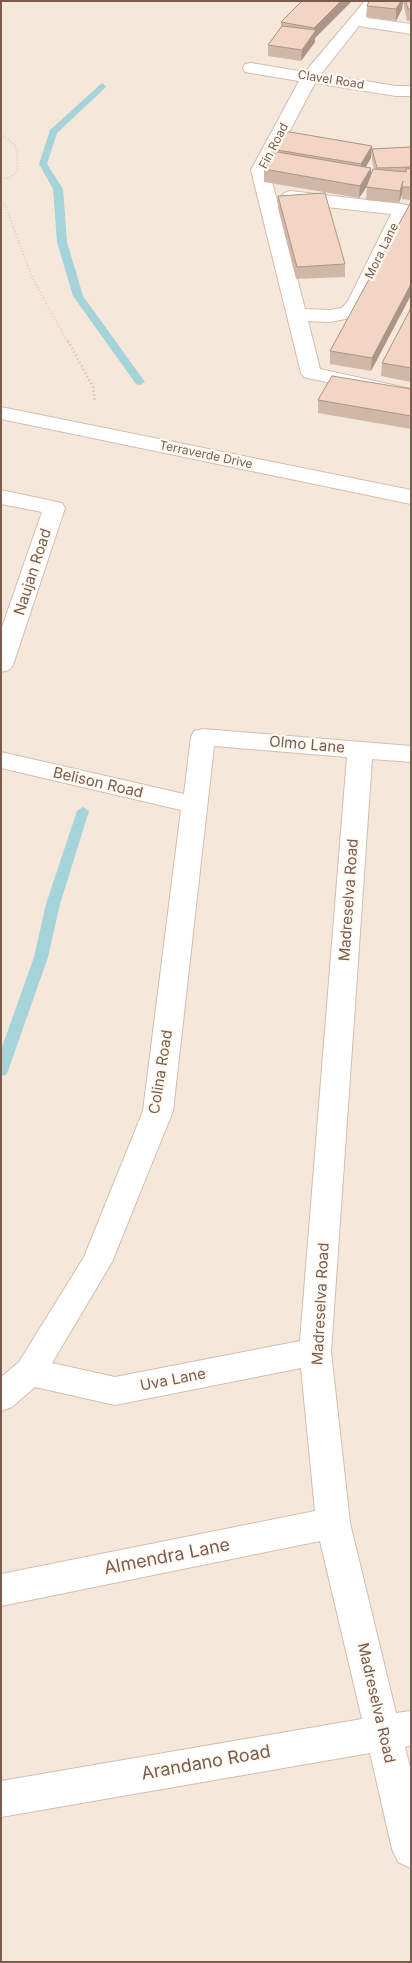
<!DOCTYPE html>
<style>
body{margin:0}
#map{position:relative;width:412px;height:1963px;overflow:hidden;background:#fdf6ec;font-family:Inter,sans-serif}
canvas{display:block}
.frame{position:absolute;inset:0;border:2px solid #7a5c4d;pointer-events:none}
</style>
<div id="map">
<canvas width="412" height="1963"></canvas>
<div class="frame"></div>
</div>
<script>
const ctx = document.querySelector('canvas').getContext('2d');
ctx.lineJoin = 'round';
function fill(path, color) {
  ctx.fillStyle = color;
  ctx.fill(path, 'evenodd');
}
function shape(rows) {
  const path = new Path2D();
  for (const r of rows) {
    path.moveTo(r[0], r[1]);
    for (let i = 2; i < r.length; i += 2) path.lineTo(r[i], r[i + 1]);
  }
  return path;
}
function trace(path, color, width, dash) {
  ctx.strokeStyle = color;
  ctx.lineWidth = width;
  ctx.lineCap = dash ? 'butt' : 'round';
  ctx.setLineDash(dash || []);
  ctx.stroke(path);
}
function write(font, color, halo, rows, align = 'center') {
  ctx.font = font + ' Inter,sans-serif';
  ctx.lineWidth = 4.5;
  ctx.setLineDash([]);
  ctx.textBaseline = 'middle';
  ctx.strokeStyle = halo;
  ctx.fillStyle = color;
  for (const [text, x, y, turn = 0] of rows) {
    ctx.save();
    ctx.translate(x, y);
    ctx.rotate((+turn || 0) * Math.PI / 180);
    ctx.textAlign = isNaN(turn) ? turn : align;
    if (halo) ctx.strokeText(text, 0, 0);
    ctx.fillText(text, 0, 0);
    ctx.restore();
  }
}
const residential = shape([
 [1,1,411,1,411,1962,1,1962]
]);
const stream = shape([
 [102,83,106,86,105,88,57,133,47,164,63,189,67,242,83,296,145,382,140,385,136,384,73,296,57,242,53,189,39,164,50,130,102,83],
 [83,807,89,811,60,904,48,957,8,1071,6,1075,1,1076,1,1050,34,957,46,904,77,811,83,807]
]);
const pathFar1 = shape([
 [1,134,16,146,18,171,9,178,1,179],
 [1,203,5,205,32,277,68,343]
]);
const path = shape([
 [68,341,93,387,95,401]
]);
const street = shape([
 [365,1,382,1,367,18,411,24,411,34,359,26,321,74,396,86,411,86,411,96,396,96,315,83,269,170,305,309,330,310,342,308,348,301,391,214,290,203,284,201,281,197,284,193,290,191,402,204,409,206,411,209,367,303,355,317,330,322,308,321,320,369,411,389,411,401,304,377,301,373,251,170,299,81,245,72,243,68,245,64,251,63,305,72,365,1],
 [1,407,411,490,411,504,1,419,1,407],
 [1,490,62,503,65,508,13,665,9,670,1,672,1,630,42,512,1,504,1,490],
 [203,729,411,746,411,762,372,759,331,1352,350,1523,396,1713,411,1711,411,1745,405,1747,411,1771,411,1868,398,1862,392,1849,370,1753,1,1817,1,1781,362,1719,320,1541,1,1606,1,1574,315,1511,301,1368,115,1405,35,1387,12,1407,1,1411,1,1377,19,1362,84,1257,143,1111,181,810,1,768,1,752,184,794,191,737,194,731,203,729],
 [214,746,347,757,300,1341,115,1377,52,1363,112,1262,173,1111,214,746]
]);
const wall = shape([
 [302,1,352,1,315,38,315,42,301,61,268,56,268,45,281,27,281,22],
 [369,1,411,1,411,21,407,21,403,2,402,9,396,21,366,17,367,6],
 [372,146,371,158,366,167,371,168,371,174,374,169,372,161,372,149,411,147,411,200,402,199,402,194,399,203,366,200,367,187,359,198,264,182,264,169,271,160,271,149],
 [278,196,345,264,345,277,296,279,278,208],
 [411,202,411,295,371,371,330,364,330,351],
 [411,308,411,382,381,376,382,363],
 [411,389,411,429,318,413,318,400]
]);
const shadedWall = shape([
 [341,1,352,1,315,38,315,42,301,61,302,50,314,33,314,28],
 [401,1,403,1,402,9,396,21,396,9],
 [372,146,371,158,360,176,361,164],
 [371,168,371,180,359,198,360,186],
 [403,181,402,194,399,203,400,191],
 [411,284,411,295,371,371,372,358]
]);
const building = shape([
 [302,1,341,1,314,28,281,22,302,1],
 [369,1,401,1,396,9,367,6,369,1],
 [406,1,411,1,411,9,408,9,406,1],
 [282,26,316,30,302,50,268,45,282,26],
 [284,131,372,146,361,164,271,149,284,131],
 [411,147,411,167,377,168,372,149,411,147],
 [277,152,371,168,360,186,264,169,277,152],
 [407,168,411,169,411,187,402,187,403,181,400,191,366,187,373,169,406,172,407,168],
 [325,193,345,264,297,267,278,196,325,193],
 [411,202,411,284,372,358,330,351,411,202],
 [411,308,411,368,382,363,411,308],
 [332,376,411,389,411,416,318,400,332,376]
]);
const farStreetnames = [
 ["Clavel Road",331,80,9],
 ["Fin Road",274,146,-63],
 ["Mora Lane",382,251,-64],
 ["Terraverde Drive",206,455,12]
];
const streetNames = [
 ["Naujan Road",33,572,-72],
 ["Olmo Lane",307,745,5],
 ["Belison Road",98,783,13],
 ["Madreselva Road",349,900,-86],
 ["Colina Road",161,1072,-81],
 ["Madreselva Road",321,1304,-87],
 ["Uva Lane",173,1380,-11],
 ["Madreselva Road",376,1703,77]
];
const nearStreetnames = [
 ["Almendra Lane",167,1557,-11],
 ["Arandano Road",206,1763,-10]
];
fill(residential, '#f5e8da');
fill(stream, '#a5d3da');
trace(street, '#d1beb0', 2);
trace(pathFar1, '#d9b8a5', 2, [0.5, 2.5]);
trace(path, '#d9b8a5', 2.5, [1, 3]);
fill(street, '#fff');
fill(wall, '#d1b7a8');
fill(shadedWall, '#aa9588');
fill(building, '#f3d5c3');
trace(building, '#aa9588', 1);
write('12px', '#7a5c4d', '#fffaf3', farStreetnames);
write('15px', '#7a5c4d', '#fffaf3', streetNames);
write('18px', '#7a5c4d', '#fffaf3', nearStreetnames);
</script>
